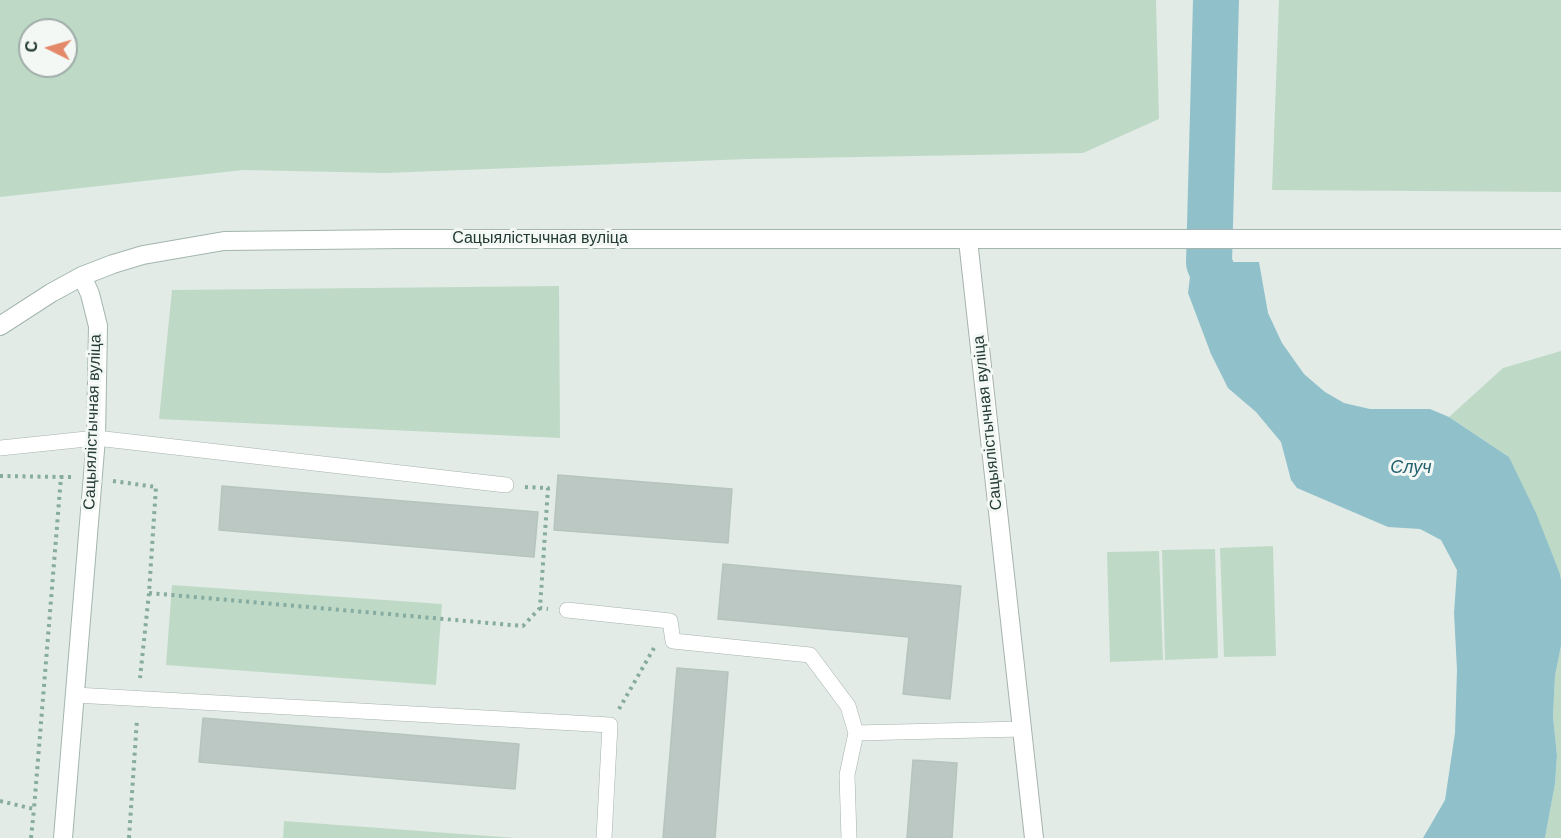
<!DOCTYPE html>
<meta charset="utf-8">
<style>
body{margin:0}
#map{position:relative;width:1561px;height:838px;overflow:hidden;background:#e3ebe7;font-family:Helvetica,sans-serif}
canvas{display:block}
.north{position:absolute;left:18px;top:18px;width:60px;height:60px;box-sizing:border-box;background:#f3f8f5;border:2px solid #a0aca8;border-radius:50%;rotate:275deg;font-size:16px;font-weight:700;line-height:24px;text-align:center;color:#243a34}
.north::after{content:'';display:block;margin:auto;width:21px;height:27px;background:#e38869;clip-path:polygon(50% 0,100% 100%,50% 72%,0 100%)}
</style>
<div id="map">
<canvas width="1561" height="838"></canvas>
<div class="north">С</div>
</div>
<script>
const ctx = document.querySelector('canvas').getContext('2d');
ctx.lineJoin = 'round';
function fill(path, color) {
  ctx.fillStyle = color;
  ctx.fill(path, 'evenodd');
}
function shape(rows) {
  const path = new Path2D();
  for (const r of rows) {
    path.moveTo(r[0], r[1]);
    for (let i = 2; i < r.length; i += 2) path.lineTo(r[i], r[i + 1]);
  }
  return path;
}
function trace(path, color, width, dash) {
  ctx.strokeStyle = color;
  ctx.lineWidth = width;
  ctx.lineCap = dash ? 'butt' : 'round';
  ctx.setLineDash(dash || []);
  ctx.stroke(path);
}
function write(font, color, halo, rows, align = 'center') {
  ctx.font = font + ' Helvetica,sans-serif';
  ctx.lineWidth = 6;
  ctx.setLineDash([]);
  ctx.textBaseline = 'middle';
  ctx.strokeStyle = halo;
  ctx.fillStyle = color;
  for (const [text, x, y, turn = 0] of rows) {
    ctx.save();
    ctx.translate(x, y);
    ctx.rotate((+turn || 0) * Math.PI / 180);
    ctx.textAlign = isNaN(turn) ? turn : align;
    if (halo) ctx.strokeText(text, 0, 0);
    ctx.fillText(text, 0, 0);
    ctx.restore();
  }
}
const green = shape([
 [0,0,1156,0,1159,119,1083,153,748,159,385,173,243,170,0,197],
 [30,30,66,30,66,66,30,66],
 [1279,0,1561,0,1561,192,1272,190],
 [559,286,560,438,159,419,172,290],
 [1561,351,1561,580,1560,574,1509,457,1449,417,1503,368],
 [1273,546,1276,656,1224,657,1220,548],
 [1215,549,1218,658,1165,660,1162,550],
 [1159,551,1163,660,1110,662,1107,552],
 [172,585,442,604,436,685,166,665],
 [1561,646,1561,838,1545,838,1555,784,1557,755,1553,717,1555,676],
 [284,821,516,838,283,838]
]);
const water = shape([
 [1222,262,1259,262,1268,313,1282,343,1304,374,1325,392,1344,403,1370,409,1430,409,1449,417,1509,457,1536,513,1560,574,1561,580,1561,646,1555,676,1553,717,1557,755,1555,784,1545,838,1423,838,1445,800,1455,733,1457,670,1454,613,1457,570,1441,540,1420,529,1388,527,1297,488,1291,480,1281,442,1256,412,1228,388,1211,354,1188,293,1191,269,1209,263]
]);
const river = shape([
 [1216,0,1209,263,1233,322]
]);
const building = shape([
 [558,475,732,489,728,543,554,530,558,475],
 [222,486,538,512,534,557,219,530,222,486],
 [723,564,961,586,950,699,903,694,909,637,718,619,723,564],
 [677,668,728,672,715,838,663,838,677,668],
 [203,718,519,744,515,789,199,762,203,718],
 [913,760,957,763,952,838,907,838,913,760]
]);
const path = shape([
 [0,476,61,477],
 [113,481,156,487,149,593,140,678],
 [525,487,548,488,540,608,548,609],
 [149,593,523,626,540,608],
 [619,709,654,648],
 [0,801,34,809,61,477,72,477],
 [31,838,34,809],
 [129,838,137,719]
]);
const service = shape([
 [0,448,96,438,506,485],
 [567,610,670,621,673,641,810,655,848,706,856,733],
 [75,695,610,725,604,838],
 [849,838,847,775,856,733,1022,729]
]);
const minor = shape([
 [968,240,1034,838]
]);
const secondary = shape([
 [0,326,51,293,82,276,113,264,143,255,224,241,402,239,1561,239],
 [63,838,96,438,98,326,90,294,82,276]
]);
const streetNames = [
 ["Сацыялістычная вуліца",540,239],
 ["Сацыялістычная вуліца",93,422,-88],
 ["Сацыялістычная вуліца",988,423,-96]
];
const waterNames = [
 ["Случ",1411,468]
];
fill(green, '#bedac6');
fill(water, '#90c1ca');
trace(river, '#90c1ca', 46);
fill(building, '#bbc8c3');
trace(building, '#b6c4be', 1.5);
trace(service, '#a6b2ae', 16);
trace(minor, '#a6b2ae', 20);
trace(secondary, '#a2b5af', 20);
trace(path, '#86aba0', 4, [3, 4.5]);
trace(service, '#fff', 15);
trace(minor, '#fff', 18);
trace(secondary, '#fff', 18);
write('16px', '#243a34', '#f3f8f5', streetNames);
write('italic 18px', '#256270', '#f3f8f5', waterNames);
</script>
